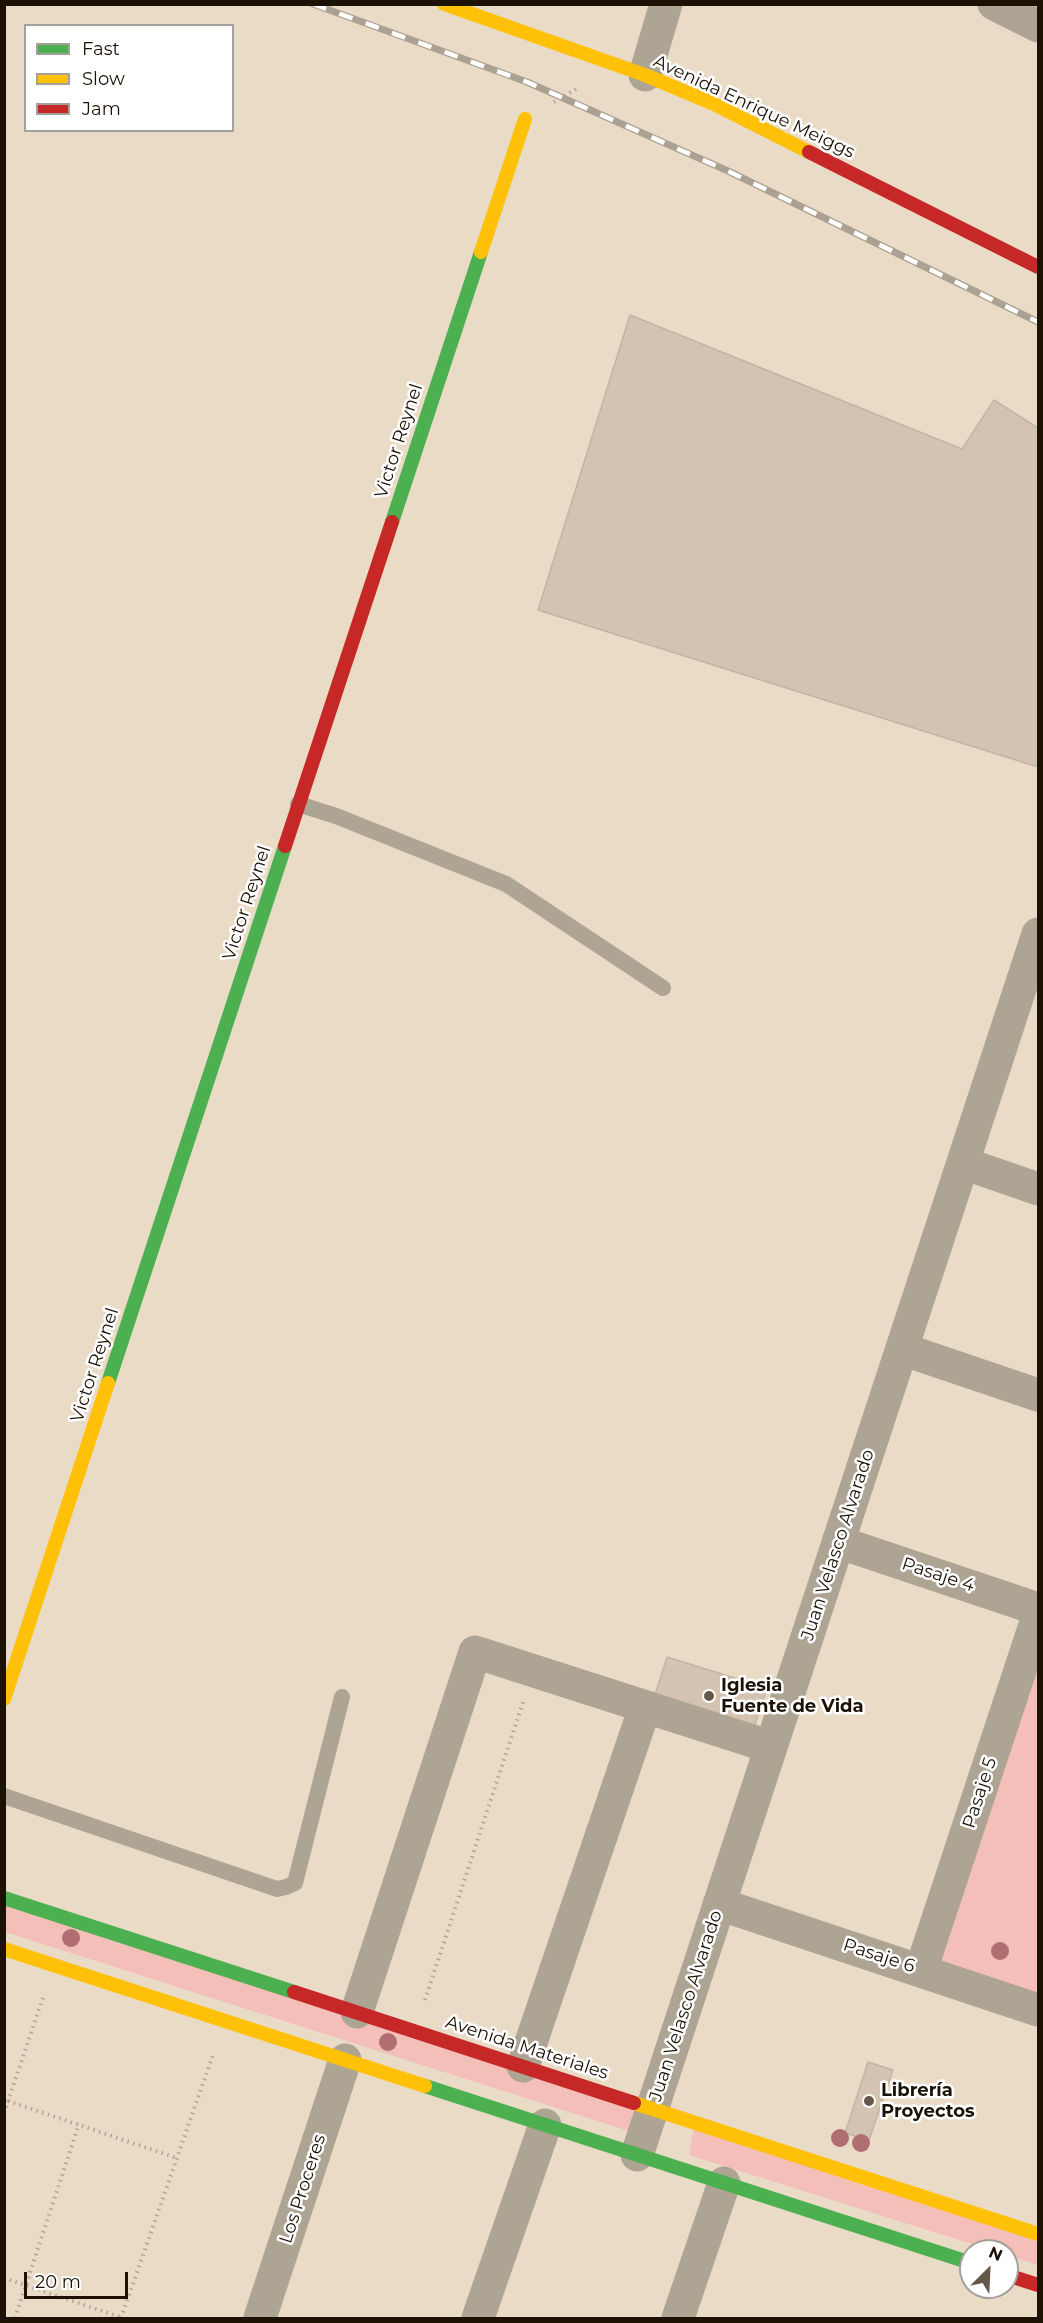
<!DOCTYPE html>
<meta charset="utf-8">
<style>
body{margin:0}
#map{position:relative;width:1043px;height:2323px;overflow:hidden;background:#eadbc7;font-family:Montserrat,sans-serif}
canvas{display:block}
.frame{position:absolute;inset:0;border:6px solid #1b1205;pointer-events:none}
.legend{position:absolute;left:24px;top:24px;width:210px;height:108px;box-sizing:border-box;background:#fff;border:2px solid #a4a09b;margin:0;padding:8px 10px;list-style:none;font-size:18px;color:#1b1205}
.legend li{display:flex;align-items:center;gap:12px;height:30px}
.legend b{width:30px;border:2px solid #a4a09b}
.north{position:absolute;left:959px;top:2239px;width:60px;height:60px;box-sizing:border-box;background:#fff;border:2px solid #a4a09b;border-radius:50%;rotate:24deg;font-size:16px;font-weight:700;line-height:24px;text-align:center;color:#1b1205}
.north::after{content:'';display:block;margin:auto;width:21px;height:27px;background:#635849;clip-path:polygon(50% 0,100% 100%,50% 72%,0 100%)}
.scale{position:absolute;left:24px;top:2272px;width:104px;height:27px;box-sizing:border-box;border:3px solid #1b1205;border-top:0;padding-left:8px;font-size:18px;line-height:21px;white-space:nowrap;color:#1b1205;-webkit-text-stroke:4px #fff;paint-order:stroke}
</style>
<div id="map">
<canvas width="1043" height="2323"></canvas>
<div class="frame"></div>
<ul class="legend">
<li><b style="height:8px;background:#4caf50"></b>Fast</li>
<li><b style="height:8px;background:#ffc107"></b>Slow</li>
<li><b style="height:8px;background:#c62828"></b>Jam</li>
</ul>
<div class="north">N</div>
<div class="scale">20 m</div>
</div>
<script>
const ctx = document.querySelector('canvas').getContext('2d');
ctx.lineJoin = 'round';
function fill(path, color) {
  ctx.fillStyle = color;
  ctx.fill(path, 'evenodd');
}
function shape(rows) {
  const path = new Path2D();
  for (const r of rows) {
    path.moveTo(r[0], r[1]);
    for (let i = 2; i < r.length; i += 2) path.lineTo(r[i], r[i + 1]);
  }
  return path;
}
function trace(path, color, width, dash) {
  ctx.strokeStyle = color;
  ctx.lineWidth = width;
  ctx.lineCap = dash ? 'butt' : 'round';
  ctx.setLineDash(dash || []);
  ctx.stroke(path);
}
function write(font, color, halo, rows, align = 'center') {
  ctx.font = font + ' Montserrat,sans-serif';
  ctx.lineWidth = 5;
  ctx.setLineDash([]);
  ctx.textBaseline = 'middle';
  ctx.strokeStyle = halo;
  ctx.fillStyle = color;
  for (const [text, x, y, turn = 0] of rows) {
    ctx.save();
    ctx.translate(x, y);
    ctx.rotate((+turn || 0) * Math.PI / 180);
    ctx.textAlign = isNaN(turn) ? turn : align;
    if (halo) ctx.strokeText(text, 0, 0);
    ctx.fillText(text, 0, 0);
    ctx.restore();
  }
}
const green = shape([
 [1038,1633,1038,2000,934,1965],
 [5,1899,640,2106,632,2132,5,1932],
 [695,2121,1038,2230,1038,2265,1007,2255,1007,2251,994,2251,689,2155]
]);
const building = shape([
 [630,315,962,449,994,400,1038,428,1038,767,538,610,630,315],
 [667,1657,767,1688,751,1736,652,1704,667,1657],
 [868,2062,893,2070,869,2140,845,2133,868,2062]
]);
const path = shape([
 [554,102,578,88],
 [425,2000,523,1702],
 [8,2101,177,2158],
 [4,2113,43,1997],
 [4,2278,123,2318],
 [15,2318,79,2124],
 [121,2318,214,2052]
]);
const lane = shape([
 [298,804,336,816,506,884,663,988],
 [4,1796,277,1889,286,1887,295,1883,342,1697]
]);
const street = shape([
 [994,4,1038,26],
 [645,75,666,4],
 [963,1163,1038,1189],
 [902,1349,1038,1395],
 [838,1542,1038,1609],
 [719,1904,1038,2010],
 [921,1970,1038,1616],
 [357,2012,475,1652,771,1747],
 [523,2066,645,1707],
 [637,2155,1038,934],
 [260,2318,345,2060],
 [478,2318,545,2125],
 [678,2318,724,2183]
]);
const fast = shape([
 [392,522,481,252],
 [108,1383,285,846],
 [4,1898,294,1992],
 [425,2086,971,2263]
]);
const slow = shape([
 [444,4,645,75,714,104,809,152],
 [481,252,525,119],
 [4,1699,108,1383],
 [4,1949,425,2086],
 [634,2103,1038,2234]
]);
const jam = shape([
 [809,152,1038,267],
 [285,846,392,522],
 [294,1992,634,2103],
 [1007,2275,1038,2285]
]);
const rail = shape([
 [313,4,527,82,728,171,1038,322]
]);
const trees = [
 [71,1938],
 [1000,1951],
 [388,2042],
 [840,2138],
 [861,2143]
];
const markers = [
 [709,1696,6,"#635849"],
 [869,2101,6,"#635849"]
];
const streetNames = [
 ["Avenida Enrique Meiggs",754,107,25],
 ["Victor Reynel",399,441,-72],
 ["Victor Reynel",247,903,-72],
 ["Victor Reynel",95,1365,-72],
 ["Juan Velasco Alvarado",838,1545,-72],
 ["Pasaje 4",938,1575,18],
 ["Pasaje 5",980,1793,-72],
 ["Pasaje 6",879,1956,18],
 ["Juan Velasco Alvarado",686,2006,-72],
 ["Avenida Materiales",527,2048,18],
 ["Los Proceres",303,2189,-72]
];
const poiNames = [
 ["Iglesia",721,1686],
 ["Fuente de Vida",721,1707],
 ["Librería",881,2091],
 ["Proyectos",881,2112]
];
fill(green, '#f4bfb8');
fill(building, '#d5c3b2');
trace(building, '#c2b4a7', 1.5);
trace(path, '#afa597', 4, [1.5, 4.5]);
trace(lane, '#aea494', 16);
trace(street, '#aea494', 33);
trace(fast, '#4caf50', 14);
trace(slow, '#ffc107', 14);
trace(jam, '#c62828', 14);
trace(rail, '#aba192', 7);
trace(rail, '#fff', 4.5, [14]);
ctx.fillStyle = '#b16e71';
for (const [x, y] of trees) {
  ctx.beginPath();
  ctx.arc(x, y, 9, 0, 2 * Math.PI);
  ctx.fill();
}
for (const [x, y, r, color] of markers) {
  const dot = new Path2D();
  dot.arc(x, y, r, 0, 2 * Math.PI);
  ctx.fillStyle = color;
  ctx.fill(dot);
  trace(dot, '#fff', 2);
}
write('18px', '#1b1205', '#fff', streetNames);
write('bold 18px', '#1b1205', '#fff', poiNames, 'left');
</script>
